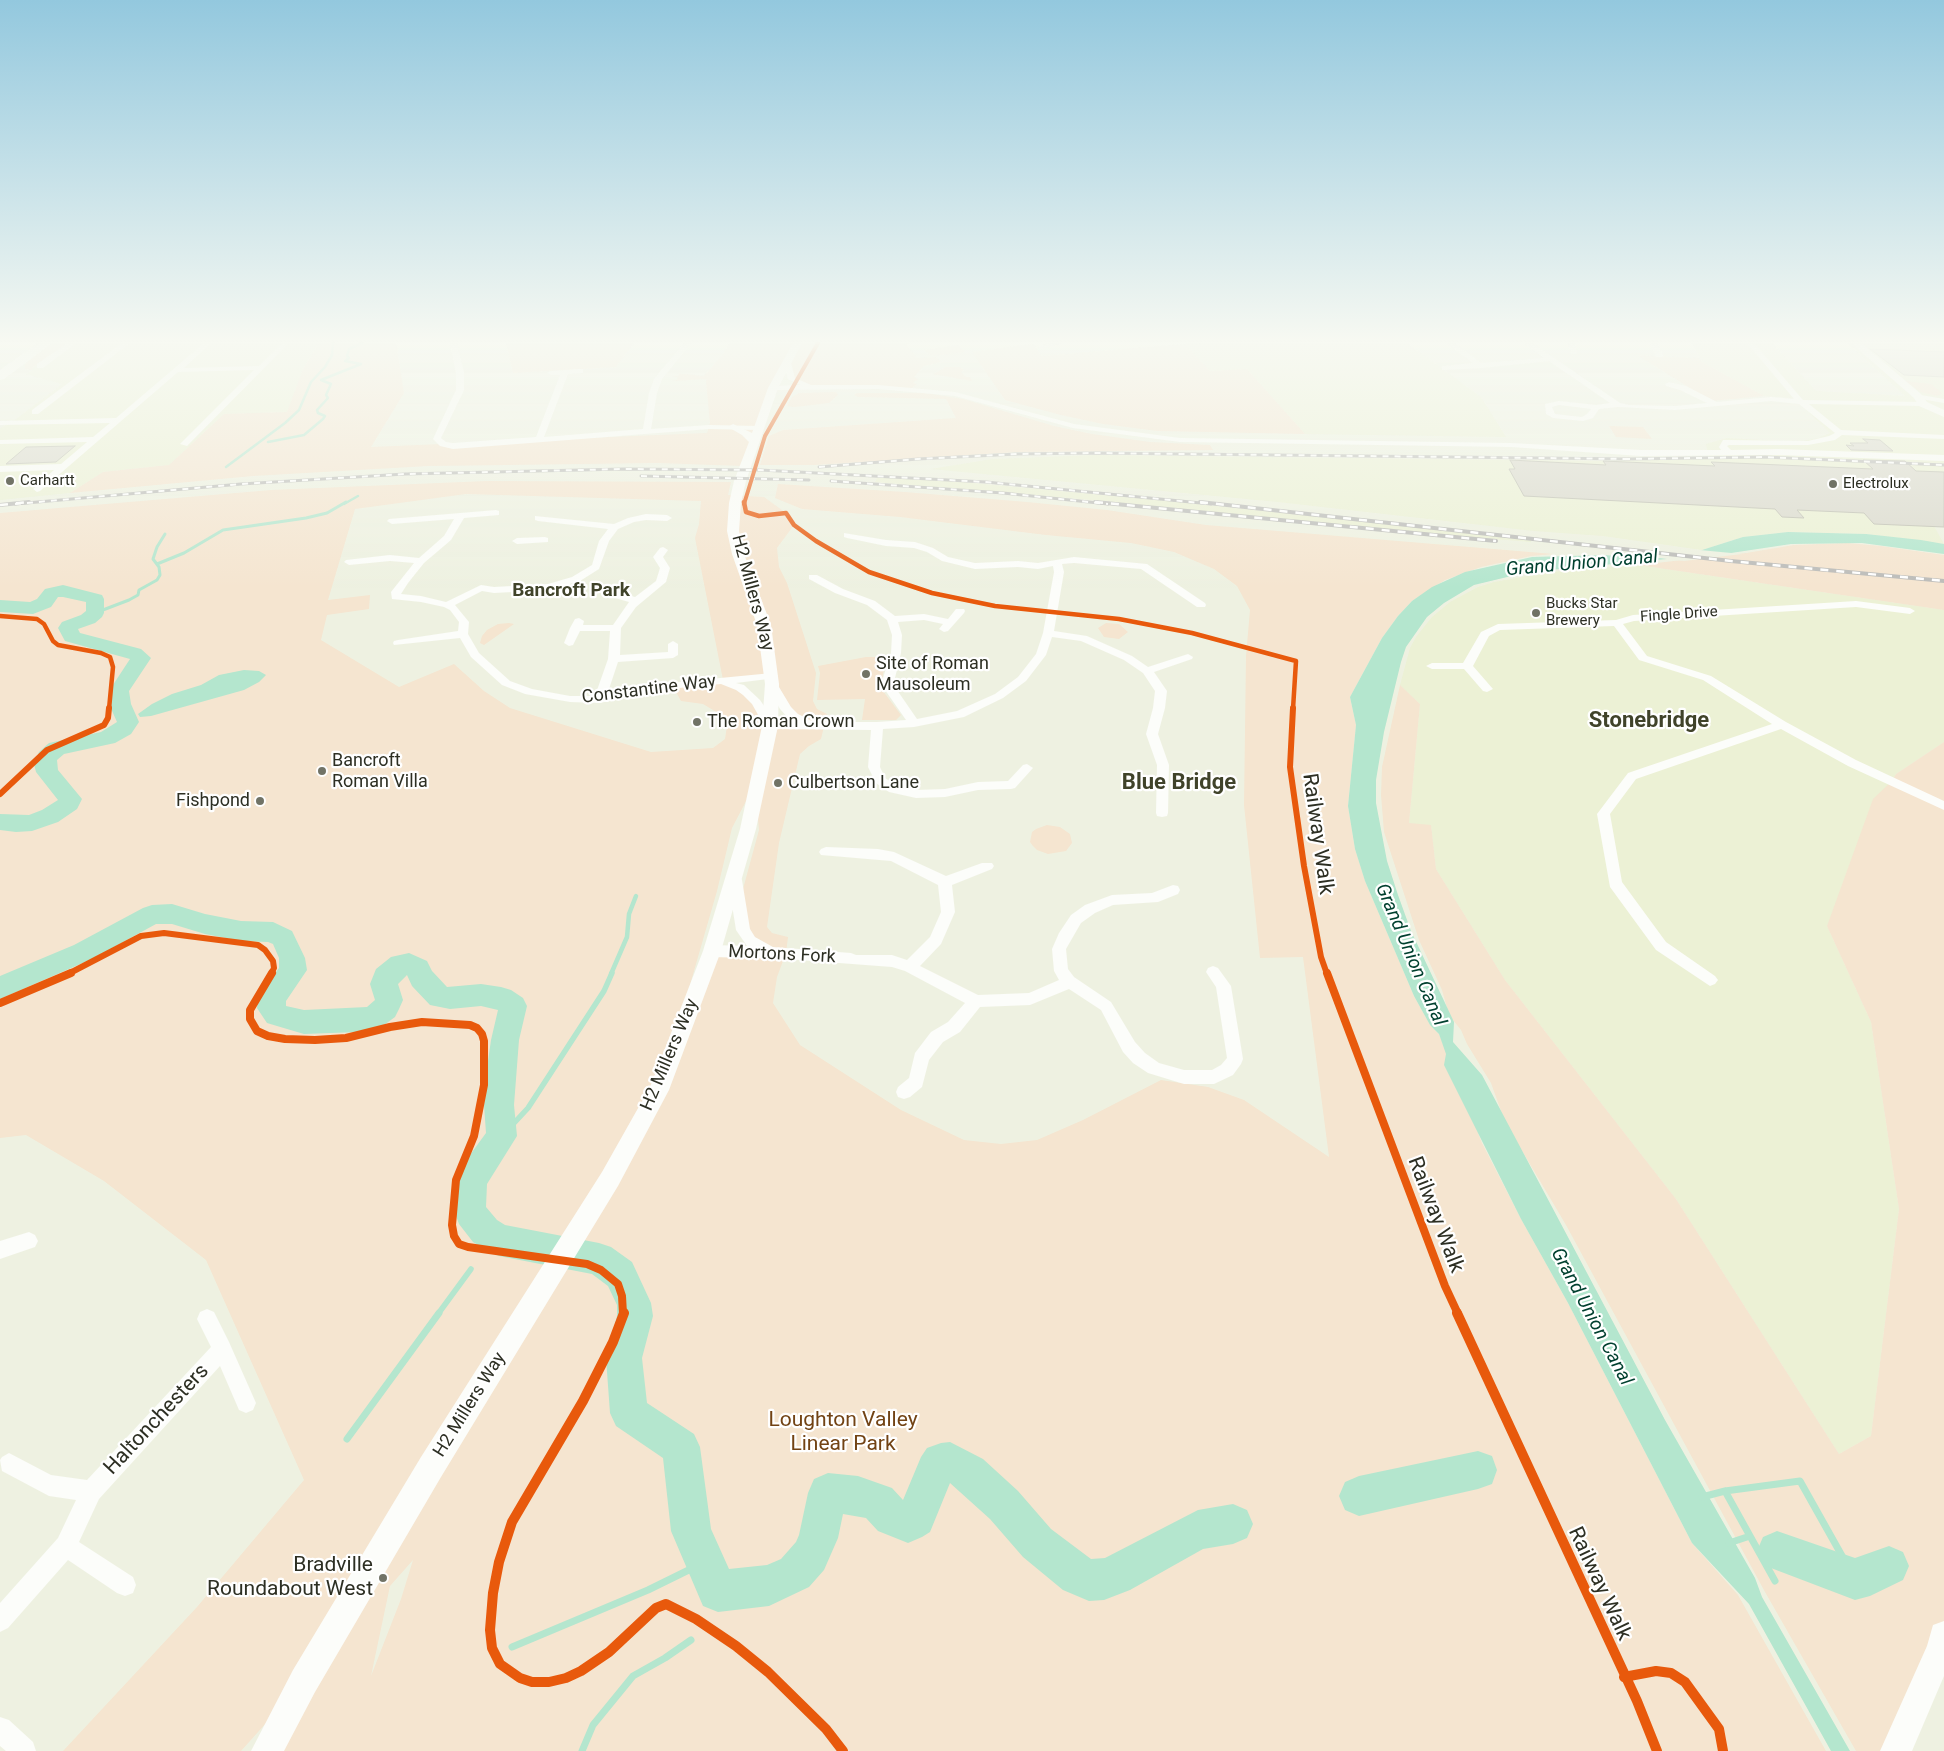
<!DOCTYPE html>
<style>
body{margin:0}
canvas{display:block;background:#eef1e1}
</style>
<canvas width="1944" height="1751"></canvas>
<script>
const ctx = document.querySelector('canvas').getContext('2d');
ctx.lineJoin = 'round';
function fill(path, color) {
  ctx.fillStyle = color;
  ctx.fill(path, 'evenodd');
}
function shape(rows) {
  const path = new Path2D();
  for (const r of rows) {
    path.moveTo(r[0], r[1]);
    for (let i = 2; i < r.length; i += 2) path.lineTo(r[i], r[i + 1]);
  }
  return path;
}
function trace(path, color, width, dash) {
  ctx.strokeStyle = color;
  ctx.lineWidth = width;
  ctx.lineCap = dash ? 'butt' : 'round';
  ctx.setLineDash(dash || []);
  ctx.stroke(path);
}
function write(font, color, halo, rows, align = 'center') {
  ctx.font = font + ' Roboto,sans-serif';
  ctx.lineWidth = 4.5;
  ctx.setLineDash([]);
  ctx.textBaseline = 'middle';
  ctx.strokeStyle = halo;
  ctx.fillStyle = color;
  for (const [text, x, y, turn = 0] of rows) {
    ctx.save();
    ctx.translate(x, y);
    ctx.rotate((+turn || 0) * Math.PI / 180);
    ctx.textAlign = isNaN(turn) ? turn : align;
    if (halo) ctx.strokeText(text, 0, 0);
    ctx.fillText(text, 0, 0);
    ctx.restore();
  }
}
const built = shape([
 [68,343,319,343,303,369,287,412,224,414,169,465,103,472,70,493,0,500,0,428,11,423,62,384,26,374,32,370,33,367],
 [1202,343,1407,343,1481,397,1506,437,1305,434,1247,369,1210,371,1185,344],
 [1692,343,1772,343,1816,391,1905,396,1848,343,1944,343,1944,517,1934,526,1944,544,1866,534,1788,532,1743,537,1702,550,1603,536,1534,531,1278,502,931,469,992,459,1096,455,1603,461,1709,459,1706,444,1727,438,1798,442,1819,438,1830,433,1794,398,1764,396,1702,362],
 [878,476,951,481,1178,502,1531,539,1531,542,1396,531,1093,500,875,482],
 [1638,565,1944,610,1944,742,1896,774,1827,926,1871,1022,1899,1209,1871,1436,1839,1454,1676,1199,1505,980,1436,869,1431,826,1409,823,1420,704,1400,685,1410,648,1416,637,1432,617,1450,602,1478,587,1494,582,1551,572]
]);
const green = shape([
 [52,343,68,343,33,367,32,370,25,369,25,365,28,361],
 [319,343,395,343,397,348,404,393,371,447,707,433,710,423,706,381,707,379,672,381,677,380,678,377,672,377,678,376,680,374,675,373,704,376,723,354,730,343,909,343,906,344,917,358,936,357,941,362,924,366,914,377,918,379,913,383,917,384,911,389,820,387,796,382,787,364,745,466,657,463,428,466,253,476,70,493,103,472,169,465,224,414,287,412,303,369],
 [506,343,634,343,616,367,513,373],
 [1033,344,1042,356,1185,344,1210,371,1247,369,1305,434,1157,431,1103,424,1061,415,1005,400,972,352],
 [958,345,965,352,931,356,924,350],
 [1637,355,1699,358,1702,362,1764,396,1711,401],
 [946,367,960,367,964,370,961,372,966,377,970,377,972,381,933,374],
 [1905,381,1931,384,1942,393,1937,396,1921,392],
 [836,392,838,395,829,403,794,407,787,406,792,397,799,393],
 [857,393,925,393,963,399,1054,426,1092,434,1150,442,1210,445,1213,450,1017,452,814,465,760,465,769,436,783,430,956,418,946,399,858,397,854,395],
 [1609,426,1643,427,1652,439,1616,437],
 [487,481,731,482,728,495,764,497,786,513,794,525,777,548,779,567,787,583,816,673,813,701,817,709,827,714,821,739,809,746,800,754,779,843,767,927,772,933,788,937,786,953,777,977,773,1003,800,1045,901,1110,964,1140,1001,1144,1037,1140,1083,1120,1161,1080,1208,1087,1244,1100,1329,1157,1303,957,1260,958,1244,805,1246,656,1250,610,1237,586,1214,569,1174,552,1131,543,1046,535,900,517,802,509,775,498,778,484,905,492,1027,502,1107,510,1206,525,1554,554,1531,556,1481,567,1445,580,1412,601,1398,616,1382,638,1350,697,1356,725,1348,806,1355,849,1365,881,1414,996,1430,1025,1439,1034,1482,1143,1521,1219,1568,1303,1692,1543,1738,1595,1826,1751,268,1751,302,1683,241,1751,63,1751,197,1607,304,1480,206,1260,104,1181,26,1135,0,1138,0,513,271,490],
 [466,494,701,501,699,524,695,538,723,680,772,676,794,717,810,725,770,723,740,687,712,681,679,685,676,692,681,701,703,704,728,719,725,739,713,748,651,752,510,708,484,691,454,664,399,687,321,640,327,615,369,609,370,595,328,600,355,509],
 [755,784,759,830,743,889,750,941,772,953,712,951,662,1082,717,891,732,828],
 [413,1560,401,1599,371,1676,390,1586],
 [1847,543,1881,546,1944,555,1944,610,1638,565,1746,553,1794,545],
 [509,623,514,624,484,645,480,643,482,636,487,630,498,624],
 [1106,623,1119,624,1128,632,1119,639,1104,637,1098,628],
 [866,657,886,657,882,680,883,691,901,715,896,720,862,720,865,699,817,700,820,673,818,666],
 [1400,685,1420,704,1409,823,1431,825,1436,869,1505,980,1676,1199,1839,1454,1871,1436,1899,1209,1871,1022,1827,926,1873,799,1892,781,1896,774,1944,742,1944,1636,1896,1751,1856,1751,1765,1592,1566,1225,1505,1122,1491,1083,1467,1044,1461,1030,1449,1015,1442,990,1419,940,1384,832,1381,795,1382,767],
 [1047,825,1060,827,1070,834,1072,843,1066,851,1048,854,1037,850,1033,846,1030,842,1032,832,1036,829]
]);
const water = shape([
 [1788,532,1866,534,1921,540,1944,544,1944,554,1862,543,1791,544,1731,553,1528,572,1474,585,1444,603,1427,617,1406,647,1401,662,1384,732,1376,780,1376,803,1387,861,1398,895,1411,931,1454,1022,1453,1042,1482,1075,1665,1420,1755,1578,1762,1597,1850,1751,1831,1751,1749,1604,1692,1543,1568,1303,1521,1219,1444,1065,1446,1054,1439,1034,1430,1025,1414,996,1365,881,1355,849,1348,806,1356,725,1350,697,1382,638,1398,616,1412,601,1432,587,1465,572,1532,557,1605,555,1626,557,1702,550,1743,537],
 [244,670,259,671,266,675,259,682,244,690,151,716,140,717,138,714,152,704,172,694,201,685,219,675]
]);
const pier = shape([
 [1689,549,1742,554,1684,561,1625,554]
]);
const streamFar4 = shape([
 [268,442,304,435,323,419,325,416,318,413,317,410,328,398,326,395,331,384,321,380,361,364,345,361,349,358,347,356,349,349,362,343],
 [226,467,285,423,299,410,311,382,325,367,332,355,333,343],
 [344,504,358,496]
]);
const streamFar3 = shape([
 [157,564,184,553,223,530,306,518,327,513,346,502],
 [95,613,129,600,138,595,139,590,157,580,160,575,159,567,153,559,157,547,165,534]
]);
const streamFar2 = shape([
 [611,974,627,937,629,914,636,896]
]);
const streamFar1 = shape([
 [502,1136,528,1108,604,991,612,973],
 [438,1314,471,1269]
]);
const stream = shape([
 [347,1439,439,1313],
 [1725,1491,1775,1581],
 [1702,1497,1725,1491,1800,1481,1855,1579],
 [1729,1543,1750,1536],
 [512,1647,648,1590,705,1562],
 [582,1751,593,1725,633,1676,665,1658,691,1640]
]);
const river = shape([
 [63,585,102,595,104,599,104,613,102,617,95,623,78,629,80,633,141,649,151,658,129,691,131,704,139,722,131,734,115,743,64,754,57,760,58,770,82,799,77,809,58,822,32,831,16,832,0,830,0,814,29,815,42,810,58,800,36,772,34,764,39,752,49,743,101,732,117,722,109,704,109,691,130,659,65,641,58,628,62,622,81,615,86,611,86,602,63,597,58,597,51,607,33,614,0,612,0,600,30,602,37,599,45,589,63,585],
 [172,904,205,914,241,921,273,922,292,931,305,958,307,970,286,1001,286,1006,304,1010,367,1007,375,1000,370,984,376,969,391,957,409,953,427,961,432,971,447,987,481,984,501,987,511,990,523,998,527,1006,519,1040,514,1105,517,1136,487,1184,486,1207,497,1220,505,1225,599,1243,611,1247,632,1262,651,1303,653,1316,642,1358,647,1403,694,1434,700,1447,711,1529,729,1569,767,1565,781,1559,796,1542,799,1535,808,1493,814,1479,828,1473,858,1476,892,1488,903,1500,921,1457,927,1448,941,1443,950,1442,983,1459,1018,1491,1051,1529,1091,1559,1105,1558,1198,1510,1233,1504,1247,1510,1253,1524,1247,1538,1233,1544,1203,1549,1130,1590,1104,1600,1089,1601,1063,1590,1023,1557,990,1519,950,1483,930,1532,922,1537,908,1543,878,1531,866,1518,843,1514,838,1538,824,1570,809,1587,769,1606,718,1612,703,1606,671,1531,663,1458,616,1426,610,1413,606,1358,617,1316,617,1305,608,1286,592,1274,499,1256,487,1251,473,1242,459,1224,455,1213,453,1202,455,1184,467,1159,486,1133,484,1105,486,1075,491,1040,498,1010,481,1006,450,1009,430,1005,412,986,407,975,398,984,403,1000,399,1009,395,1017,384,1025,359,1032,304,1034,277,1026,267,1023,257,1008,258,999,262,991,279,968,279,958,273,944,268,942,241,941,205,934,172,924,156,924,92,959,0,999,0,976,74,945,143,908,152,905,172,904],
 [1478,1451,1492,1456,1497,1470,1492,1484,1478,1489,1359,1516,1345,1510,1339,1496,1345,1482,1359,1476,1478,1451],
 [1777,1531,1855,1558,1889,1546,1903,1552,1909,1566,1903,1580,1870,1596,1855,1600,1763,1565,1757,1551,1763,1537,1777,1531]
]);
const building = shape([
 [1870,349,1944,352,1944,377,1904,375,1870,349],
 [1863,439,1880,440,1893,451,1851,450,1846,445,1854,446,1850,443,1868,443,1863,439],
 [75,446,56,462,6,464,26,447,75,446],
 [1510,460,1606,465,1603,461,1715,466,1711,462,1873,469,1863,460,1905,461,1916,471,1944,472,1944,527,1874,524,1864,513,1797,510,1804,518,1782,517,1775,509,1524,496,1509,469,1515,469,1510,460]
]);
const minor = shape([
 [68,343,76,343,43,368,37,368,37,364,68,343],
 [122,343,130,343,38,414,32,414,32,410,122,343],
 [204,343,211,343,184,368,259,366,282,343,289,343,187,446,180,444,254,370,178,372,40,491,37,492,33,489,54,470,0,472,0,466,61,464,87,442,0,444,0,440,93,437,110,423,0,425,0,421,116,418,204,343],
 [450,343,457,343,464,373,464,390,441,438,446,442,453,443,536,437,560,375,551,375,547,373,551,371,580,369,583,369,583,373,568,374,544,437,643,429,649,393,654,379,684,343,691,343,662,379,657,393,651,429,709,425,759,426,763,428,759,430,709,429,453,449,440,446,433,439,456,390,456,373,450,343],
 [1049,343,1062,343,1042,349,1038,347,1049,343],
 [1446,343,1454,343,1481,363,1544,358,1524,343,1532,343,1620,403,1629,405,1675,406,1707,403,1680,390,1666,386,1665,384,1669,382,1686,386,1717,402,1771,397,1794,399,1747,343,1754,343,1803,400,1923,402,1927,404,1923,406,1809,404,1841,430,1944,435,1944,439,1842,435,1835,440,1808,445,1729,445,1727,446,1731,450,1778,449,1944,455,1944,461,1778,455,1641,456,1511,447,1180,442,1073,428,955,396,878,389,773,390,769,388,773,386,800,385,788,379,783,363,787,361,791,363,795,378,811,385,878,385,955,392,1074,424,1180,438,1511,443,1641,450,1721,450,1719,447,1723,440,1726,440,1808,441,1829,436,1835,433,1799,404,1771,401,1675,410,1618,407,1599,409,1593,418,1583,421,1553,418,1546,414,1545,404,1559,401,1596,405,1610,403,1549,361,1481,368,1442,370,1442,366,1445,366,1473,363,1446,343],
 [1559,405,1591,409,1587,414,1582,417,1555,414,1552,407,1559,405],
 [1568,343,1575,343,1577,354,1571,354,1568,343],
 [1650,343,1657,343,1663,355,1662,357,1656,357,1650,343],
 [1915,394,1944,399,1944,403,1915,398,1915,394],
 [496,510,499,511,499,515,464,518,451,540,424,563,408,583,401,594,421,596,446,602,481,585,494,587,548,584,572,577,592,565,599,541,608,529,538,521,535,520,535,516,614,524,628,518,646,514,667,515,672,518,667,521,646,520,634,522,618,529,609,541,599,569,580,581,549,590,494,593,482,591,455,605,469,622,468,634,479,653,510,681,532,689,570,696,595,696,608,659,610,631,580,631,573,645,569,646,564,643,570,628,575,619,579,618,584,621,583,625,613,625,629,602,608,596,607,594,612,591,635,597,656,581,660,568,653,557,660,548,663,547,668,550,663,557,670,568,666,582,636,607,621,628,620,655,668,652,668,644,673,641,678,644,678,655,673,658,618,662,607,695,679,682,772,673,776,674,778,676,776,678,736,683,744,685,760,700,775,722,796,722,790,720,780,709,766,684,772,681,776,682,791,707,798,714,814,722,877,722,906,720,885,690,883,678,891,653,892,635,887,620,867,605,835,593,809,579,809,575,817,575,843,589,875,601,895,616,924,614,948,619,956,609,964,609,965,611,964,613,948,631,944,632,939,629,943,624,924,620,898,622,902,635,901,653,895,678,897,690,917,719,957,711,995,694,1018,677,1036,654,1043,633,1054,572,1053,566,1038,569,1018,567,975,569,942,561,927,552,914,548,886,546,847,538,844,537,844,533,886,540,915,542,933,548,948,557,975,563,1018,561,1038,563,1074,557,1147,564,1205,603,1206,605,1205,607,1197,607,1141,569,1074,563,1062,564,1064,572,1054,631,1087,636,1132,656,1148,667,1188,654,1193,657,1192,659,1154,672,1167,691,1165,708,1158,734,1169,765,1168,813,1167,816,1162,817,1157,816,1156,813,1157,765,1146,734,1153,708,1155,691,1143,673,1124,660,1081,641,1052,637,1046,655,1026,681,1003,698,964,717,914,727,883,729,880,767,885,778,897,786,916,790,945,789,978,782,1008,781,1023,765,1027,764,1033,768,1015,788,1011,789,978,790,945,797,916,798,889,792,876,783,868,767,871,730,766,729,752,704,743,695,736,690,721,684,679,688,599,703,570,702,525,694,502,685,471,657,460,638,394,645,393,643,394,641,398,640,458,631,459,622,450,610,444,607,421,602,392,599,391,592,414,563,390,561,349,565,344,562,346,560,390,555,419,558,444,536,454,519,392,524,387,521,389,519,496,510],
 [545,537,548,538,548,542,517,544,512,541,517,538,545,537],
 [1856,601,1910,608,1915,611,1910,614,1856,607,1634,621,1623,624,1647,656,1711,676,1786,722,1856,760,1944,801,1944,810,1848,766,1781,729,1636,779,1610,814,1622,882,1666,942,1715,976,1718,980,1715,984,1710,986,1656,950,1610,887,1597,814,1628,773,1772,724,1703,680,1639,660,1614,626,1500,630,1489,636,1473,666,1493,689,1487,692,1483,691,1464,669,1432,669,1426,666,1432,663,1463,663,1481,632,1498,624,1616,620,1633,615,1856,601],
 [826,847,878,849,894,852,946,876,982,863,992,863,994,866,992,869,952,885,955,912,941,944,920,966,978,995,1029,993,1059,980,1054,971,1052,949,1059,933,1071,915,1085,905,1112,895,1152,893,1173,885,1178,886,1180,890,1178,894,1158,902,1113,905,1095,913,1081,923,1066,949,1068,969,1074,977,1111,1002,1135,1042,1145,1053,1159,1063,1184,1070,1212,1070,1221,1065,1227,1058,1216,987,1206,972,1208,968,1213,966,1218,968,1231,986,1243,1059,1241,1064,1233,1075,1214,1084,1184,1084,1148,1073,1133,1063,1123,1052,1101,1010,1069,989,1030,1005,980,1007,960,1032,943,1042,929,1060,922,1087,910,1097,904,1099,898,1097,896,1092,898,1087,909,1078,915,1053,931,1032,948,1022,965,1003,905,971,892,967,786,959,712,957,707,955,705,951,707,947,712,945,747,946,736,930,728,880,730,876,735,875,740,876,742,880,750,929,755,937,773,947,851,953,856,955,892,955,907,960,930,937,941,912,938,885,891,861,821,855,819,852,821,849,826,847],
 [29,1232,35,1235,38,1241,35,1247,0,1259,0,1241,29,1232],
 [207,1309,214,1312,229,1342,256,1403,253,1410,246,1413,239,1410,220,1366,99,1499,79,1542,133,1577,136,1585,133,1593,125,1596,117,1593,68,1560,8,1628,0,1632,0,1603,58,1538,76,1500,49,1496,2,1471,0,1460,2,1457,9,1453,51,1475,87,1480,211,1347,197,1319,200,1312,207,1309],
 [0,1717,9,1720,33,1742,36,1751,6,1751,0,1746,0,1717]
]);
const tertiary = shape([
 [793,343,802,343,778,388,746,481,741,503,739,531,744,554,771,625,779,684,778,726,756,829,721,951,669,1090,618,1186,441,1477,315,1692,284,1751,251,1751,293,1670,421,1457,602,1172,650,1087,703,951,740,829,762,726,765,684,757,625,732,554,727,531,729,503,734,481,749,442,742,435,728,427,733,424,752,433,768,388,793,343],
 [1851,343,1861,343,1921,394,1927,402,1944,410,1944,417,1919,406,1914,398,1851,343],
 [1944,1621,1944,1676,1912,1751,1880,1751,1927,1646,1933,1625,1944,1621]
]);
const primary = shape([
 [38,343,52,343,4,379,0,380,0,370,38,343]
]);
const railFar1 = shape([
 [1624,459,1765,457,1944,465],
 [819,467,918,459,1017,454,1096,453,1631,459],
 [641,476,809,480],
 [831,481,1003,493,1108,504],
 [15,504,241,484,405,474,624,469,760,470,986,482,1211,504]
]);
const rail = shape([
 [1095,502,1496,541],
 [1200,502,1731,561,1944,581],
 [0,505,29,502]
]);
const cyclewayFar4 = shape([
 [744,504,765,436,818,343]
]);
const cyclewayFar3 = shape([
 [744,502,746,512,759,516,786,513,794,525,816,541,869,572,932,593,995,606,1119,619,1192,633,1296,661,1293,709],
 [0,616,37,619,44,624,53,641,58,645,101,653,110,657,113,667,109,709]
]);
const cyclewayFar2 = shape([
 [1293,708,1290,767,1304,866,1321,957,1327,974],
 [0,794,47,750,104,725,108,718,109,708],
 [68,974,141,936,164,933,258,945,265,950,273,961,274,968,271,974]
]);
const cyclewayFar1 = shape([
 [272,973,250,1010,250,1019,257,1031,268,1036,285,1039,315,1040,346,1038,390,1027,422,1022,470,1025,477,1028,482,1034,484,1041,484,1085,474,1136,456,1180,452,1225,454,1236,459,1244,468,1247,587,1264,601,1270,618,1284,622,1296,623,1314],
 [1327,973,1445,1286,1458,1314],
 [0,1003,71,973]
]);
const cycleway = shape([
 [624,1313,613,1342,583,1401,512,1522,499,1562,493,1593,490,1630,492,1648,500,1664,520,1678,532,1682,549,1682,566,1678,581,1671,609,1652,656,1608,666,1604,696,1619,736,1646,768,1672,826,1729,843,1751],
 [1457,1313,1637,1701,1657,1751],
 [1624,1677,1656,1671,1671,1673,1685,1682,1719,1729,1723,1751]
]);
const markers = [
 [10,481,5,"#717366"],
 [1833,484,5,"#717366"],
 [1536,613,5,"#717366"],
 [866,674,5,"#717366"],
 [697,722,5,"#717366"],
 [322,771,5,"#717366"],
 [778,783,5,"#717366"],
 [260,801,5,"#717366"],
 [383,1578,5,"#717366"]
];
const farPoinames = [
 ["Carhartt",20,481],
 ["Electrolux",1843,484],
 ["Bucks Star",1546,604],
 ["Brewery",1546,621]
];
const farStreetnames = [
 ["Fingle Drive",1679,615,-4]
];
const streetNames = [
 ["H2 Millers Way",752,593,75],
 ["Constantine Way",649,690,-7],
 ["Mortons Fork",782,955,3],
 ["H2 Millers Way",670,1055,-67],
 ["H2 Millers Way",470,1405,-58]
];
const poiNames = [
 ["Site of Roman",876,664],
 ["Mausoleum",876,685],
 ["The Roman Crown",707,722],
 ["Bancroft",332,761],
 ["Roman Villa",332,782],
 ["Culbertson Lane",788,783],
 ["Fishpond",250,801,"right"]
];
const waterNames = [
 ["Grand Union Canal",1582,564,-5],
 ["Grand Union Canal",1410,955,67],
 ["Grand Union Canal",1591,1317,62]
];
const farDistrictnames = [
 ["Bancroft Park",571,591]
];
const nearStreetnames = [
 ["Railway Walk",1317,834,82],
 ["Railway Walk",1435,1215,69],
 ["Haltonchesters",157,1420,-47],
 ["Railway Walk",1599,1584,65]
];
const nearParknames = [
 ["Loughton Valley",843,1421],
 ["Linear Park",843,1445]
];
const nearPoinames = [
 ["Bradville",373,1566],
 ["Roundabout West",373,1590]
];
const districtNames = [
 ["Stonebridge",1649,721],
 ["Blue Bridge",1179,783]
];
fill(built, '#ecf1d5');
fill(green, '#f5e5d0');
fill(water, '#b4e6ce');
fill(pier, '#eef1e1');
trace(streamFar4, '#b4e6ce', 2.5);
trace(streamFar3, '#b4e6ce', 3);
trace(streamFar2, '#b4e6ce', 4.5);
trace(streamFar1, '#b4e6ce', 5.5);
trace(stream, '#b4e6ce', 7);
fill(river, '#b4e6ce');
fill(building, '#dbdace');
trace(building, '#c1c1b4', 1);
fill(minor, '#fcfdfa');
fill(tertiary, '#fcfdfa');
fill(primary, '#fcfdfa');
trace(railFar1, '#bcbcb9', 3);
trace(rail, '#bcbcb9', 4);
trace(railFar1, '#fff', 2, [6]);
trace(rail, '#fff', 2.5, [8]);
trace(cyclewayFar4, '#e8590c', 4);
trace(cyclewayFar3, '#e8590c', 4.5);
trace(cyclewayFar2, '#e8590c', 6);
trace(cyclewayFar1, '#e8590c', 8);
trace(cycleway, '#e8590c', 10);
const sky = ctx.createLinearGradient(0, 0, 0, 588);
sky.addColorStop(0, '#93c8de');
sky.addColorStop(0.58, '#f7f9f2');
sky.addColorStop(1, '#f7f9f200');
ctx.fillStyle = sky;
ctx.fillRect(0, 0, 1944, 588);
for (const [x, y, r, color] of markers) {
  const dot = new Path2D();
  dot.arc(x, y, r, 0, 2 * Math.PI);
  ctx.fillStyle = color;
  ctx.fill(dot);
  trace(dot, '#fff', 2);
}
write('15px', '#2d2f23', '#fff', farPoinames, 'left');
write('15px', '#2d2f23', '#fff', farStreetnames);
write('18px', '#2d2f23', '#fff', streetNames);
write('18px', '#2d2f23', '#fff', poiNames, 'left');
write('italic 19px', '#00402f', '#fff', waterNames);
write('bold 19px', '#40432a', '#fff', farDistrictnames);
write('21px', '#2d2f23', '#fff', nearStreetnames);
write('21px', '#724314', '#fff', nearParknames);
write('21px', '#2d2f23', '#fff', nearPoinames, 'right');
write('bold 22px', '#40432a', '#fff', districtNames);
</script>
